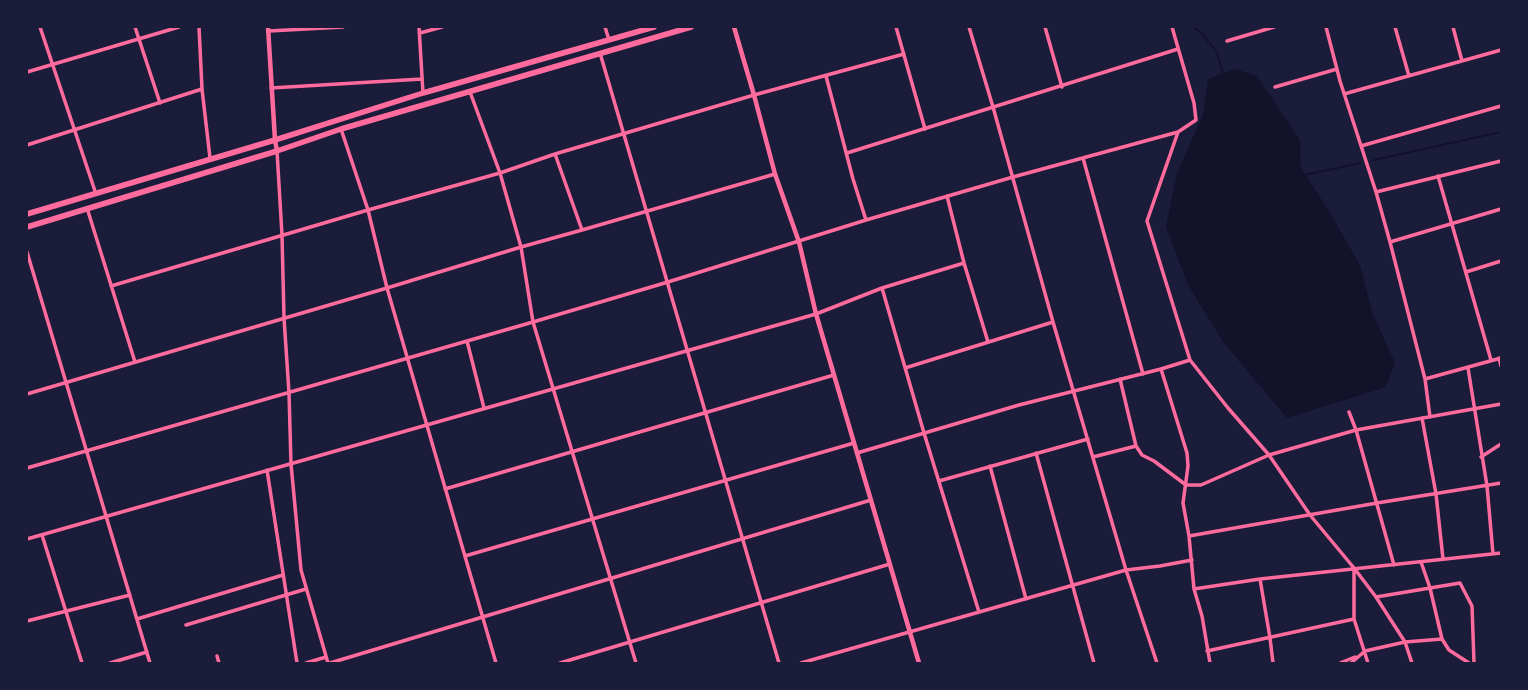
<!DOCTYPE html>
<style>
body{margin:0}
#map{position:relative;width:1528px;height:690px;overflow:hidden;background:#1b1b3a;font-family:"IBM Plex Serif",serif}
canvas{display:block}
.frame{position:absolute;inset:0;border:28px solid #1b1b3a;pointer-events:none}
</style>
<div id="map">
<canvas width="1528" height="690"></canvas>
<div class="frame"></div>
</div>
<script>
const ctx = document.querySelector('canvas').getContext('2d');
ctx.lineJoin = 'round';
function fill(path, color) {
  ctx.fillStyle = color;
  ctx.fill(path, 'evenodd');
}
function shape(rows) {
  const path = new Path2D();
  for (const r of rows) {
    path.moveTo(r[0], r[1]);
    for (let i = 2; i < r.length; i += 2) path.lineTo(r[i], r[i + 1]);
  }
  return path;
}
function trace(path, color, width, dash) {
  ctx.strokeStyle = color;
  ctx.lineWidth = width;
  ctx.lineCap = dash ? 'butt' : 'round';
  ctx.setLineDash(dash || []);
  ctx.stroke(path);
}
const water = shape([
 [1235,69,1257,76,1300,140,1301,168,1327,208,1360,265,1372,312,1395,363,1386,387,1287,418,1223,342,1187,283,1166,227,1177,173,1203,115,1208,79]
]);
const stream = shape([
 [1194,27,1204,36,1217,53,1223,73],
 [1374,160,1501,132],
 [1305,175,1360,163]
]);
const minor = shape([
 [40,27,96,194],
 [135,27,160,103],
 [199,27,202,89,210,158],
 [419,27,423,93],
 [605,27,609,40],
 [896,27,925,129],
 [969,27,993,107,1053,322,1126,570,1157,663],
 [1045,27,1062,87],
 [1172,27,1194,103,1196,120,1178,132,1147,221,1190,360,1228,408,1269,455,1310,515,1354,568,1376,597,1405,642,1412,663],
 [1326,27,1340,81,1376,192,1390,242,1425,379,1430,417],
 [1395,27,1409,76],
 [1453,27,1462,61],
 [269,31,343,27],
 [420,33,442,27],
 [1227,41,1274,27],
 [600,53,779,663],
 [27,72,179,27],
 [826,76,853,179,866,220],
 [1275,87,1337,69],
 [271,88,422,79],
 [470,92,500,173,521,247,533,322,636,663],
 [1344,94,1501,50],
 [341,129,368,210,387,288,496,663],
 [27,145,202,89],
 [1361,146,1501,106],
 [277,151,282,235,284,318,289,393,291,464,301,570,328,663],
 [847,153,1178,49],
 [555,154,582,230],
 [1083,158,1143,374],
 [1438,176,1491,360],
 [1376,192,1501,161],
 [947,196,964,263,988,342],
 [87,208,135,362],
 [1390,242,1501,209],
 [27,252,150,663],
 [1466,272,1501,261],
 [111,286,368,210,500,173,555,154,754,95,904,54],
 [882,288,924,433,979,612],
 [467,341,484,408],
 [1499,358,1501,366],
 [905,368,1053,322],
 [1468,368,1487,486,1493,554],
 [1161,369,1187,453,1188,466,1183,503,1189,536,1194,589,1202,616,1210,663],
 [1120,379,1136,446,1142,455,1154,461,1186,485,1201,485,1269,455,1356,430,1501,404],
 [1425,379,1501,358],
 [27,394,387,288,521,247,582,230,775,174],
 [1349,412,1356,430,1394,565],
 [1422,418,1436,494,1443,559],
 [857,453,1019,405,1161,369,1190,360],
 [1036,453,1094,663],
 [1093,457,1136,446],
 [1481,457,1501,444],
 [990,466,1026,599],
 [27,468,533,322,668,282,866,220,1013,177,1178,132],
 [267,470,297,663],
 [939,481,1088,439],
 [445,489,834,375],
 [42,535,82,663],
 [1189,536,1377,503,1501,483],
 [27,539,816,314,882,288,964,263],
 [465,556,854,443],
 [1421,562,1430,588,1442,639,1449,650,1469,663],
 [1354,568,1354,619,1368,663],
 [1260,579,1270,638,1273,663],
 [1194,589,1260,579,1501,553],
 [1376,597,1460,583,1472,606,1474,663],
 [137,619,283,575],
 [27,621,130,595],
 [186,625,306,589],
 [1207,651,1354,619],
 [217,656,219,663],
 [110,663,147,652],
 [306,663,326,657],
 [330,663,871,500],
 [560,663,890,564],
 [801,663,1126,570,1160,566,1192,560],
 [1340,663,1355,657],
 [1351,663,1365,651,1405,642,1442,639]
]);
const tertiary = shape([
 [268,27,275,140,277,151],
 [734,27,754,95,775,174,799,242,816,314,919,663]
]);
const primary = shape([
 [27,214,275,140,423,93,654,27],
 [27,227,277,151,341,129,691,27]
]);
fill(water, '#12122b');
trace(stream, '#12122b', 2);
trace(minor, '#ff6b9d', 3.5);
trace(tertiary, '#ff6b9d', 4.5);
trace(primary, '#ff6b9d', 5.5);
</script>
